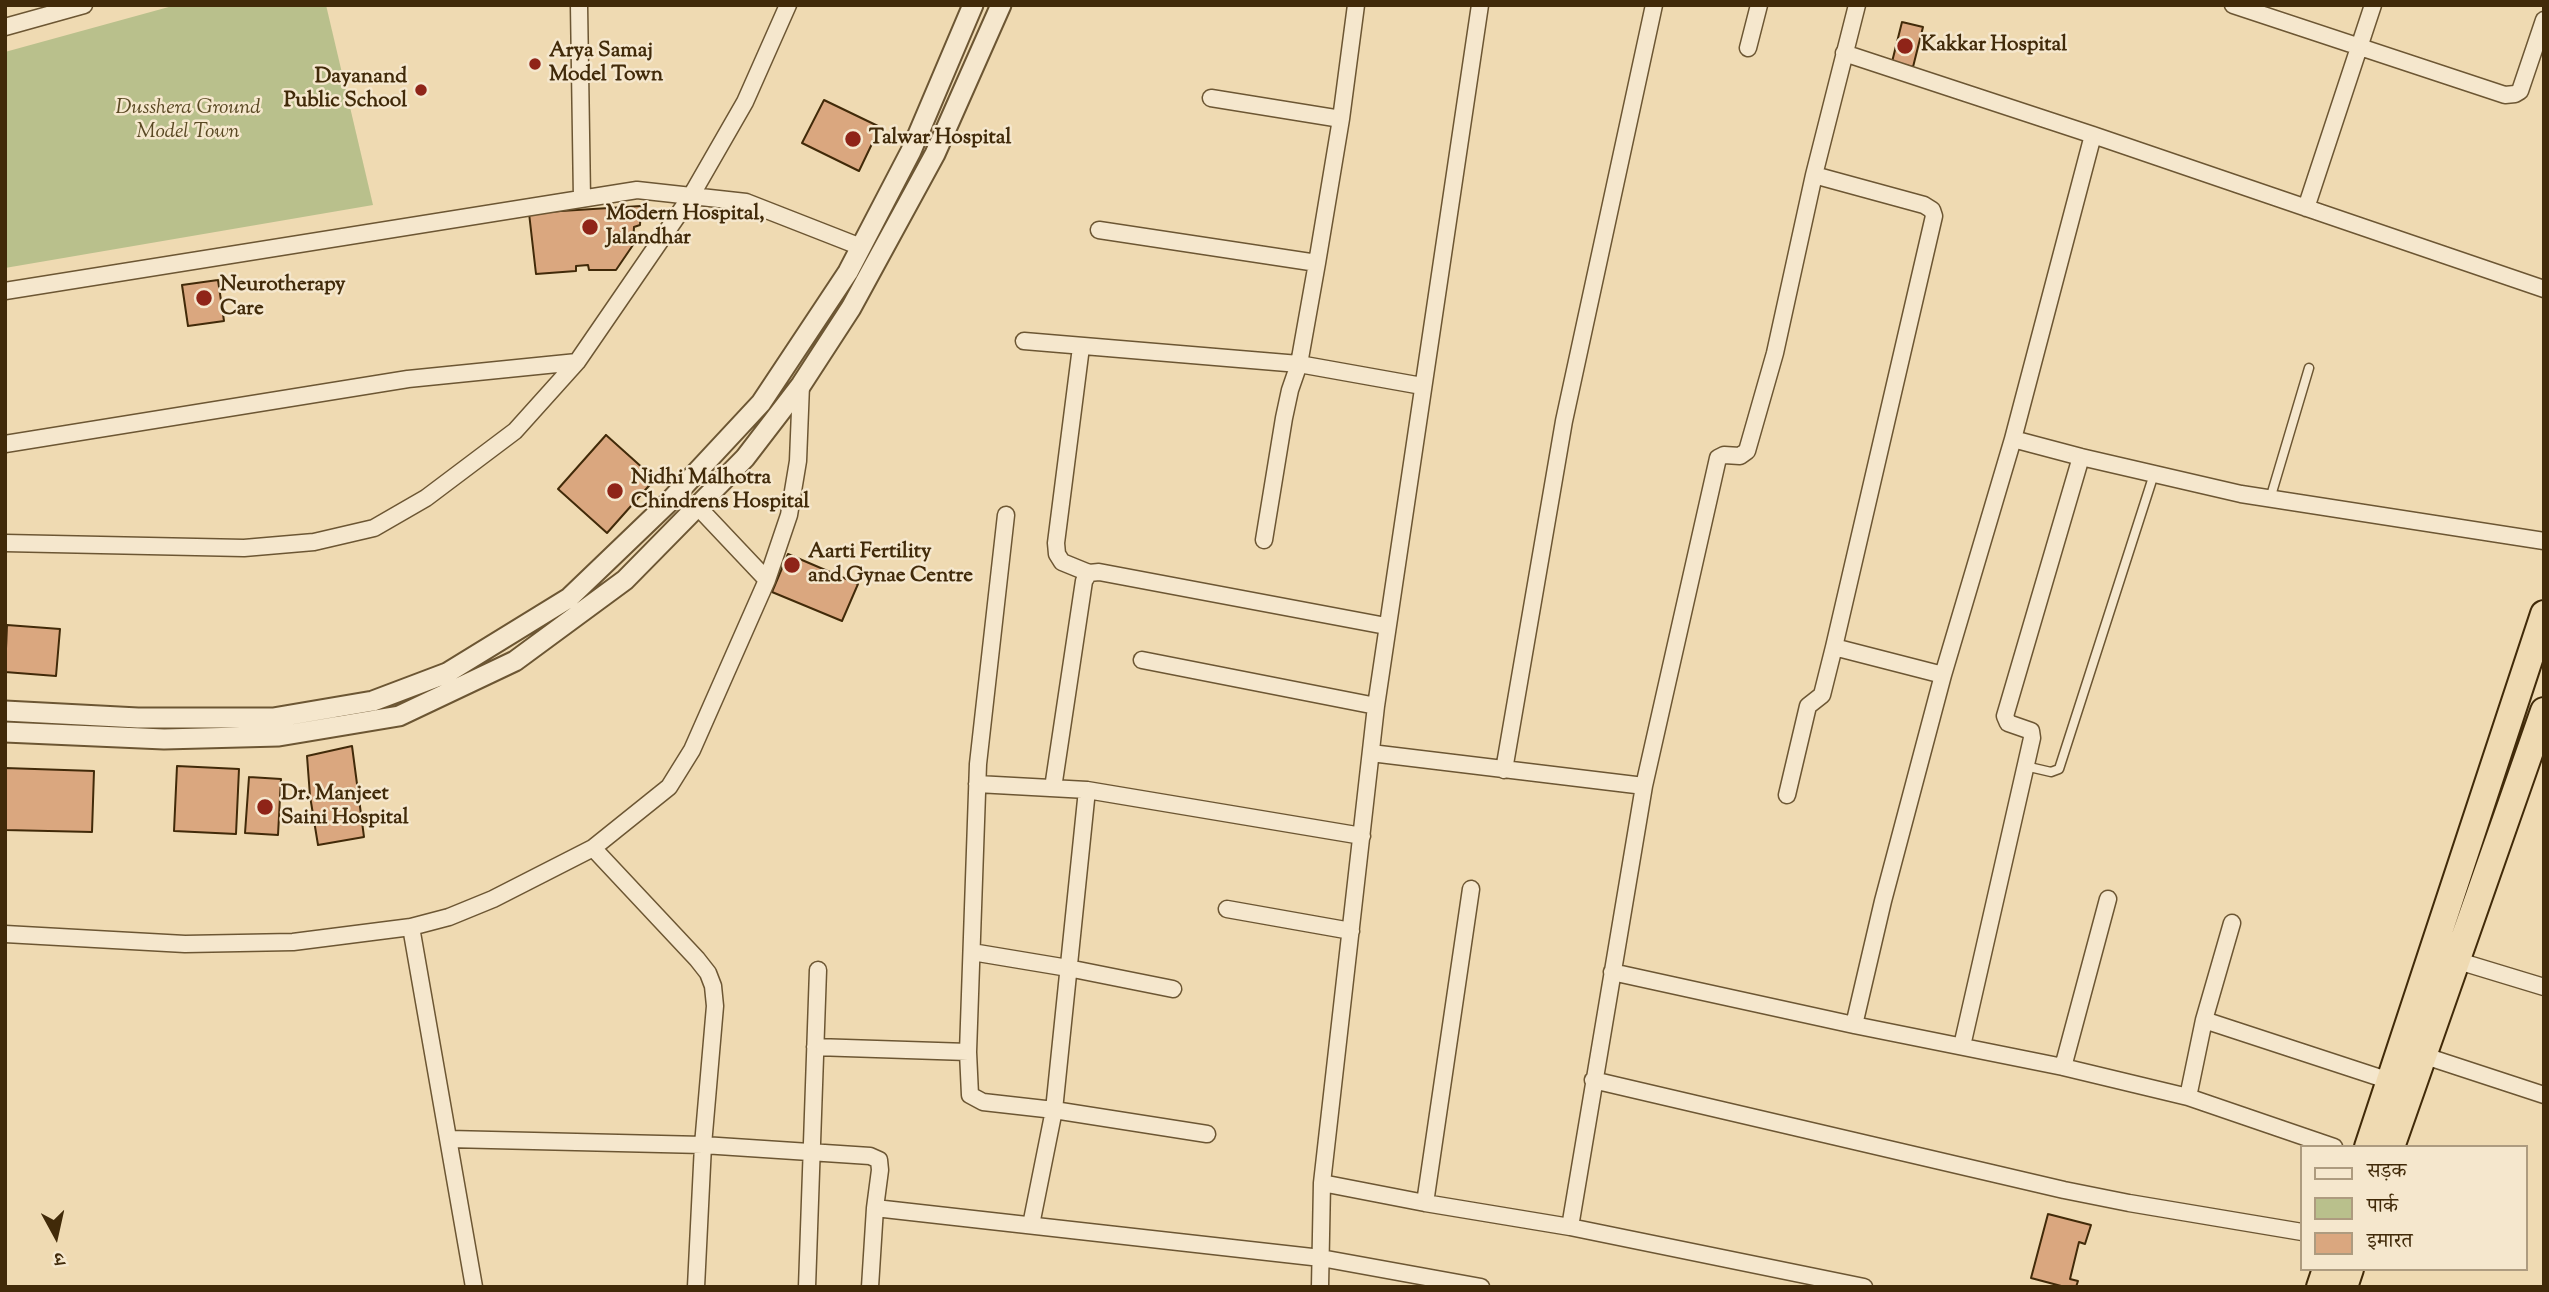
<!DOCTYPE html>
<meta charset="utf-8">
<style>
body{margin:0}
#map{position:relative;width:2549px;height:1292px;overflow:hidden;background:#efdab2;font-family:"Sorts Mill Goudy","Noto Serif Devanagari",serif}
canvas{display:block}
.frame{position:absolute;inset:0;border:7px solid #412a09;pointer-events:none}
.legend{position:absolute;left:2300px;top:1145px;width:228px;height:126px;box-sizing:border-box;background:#f5e7cd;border:2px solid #ad9b7f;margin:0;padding:9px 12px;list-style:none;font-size:21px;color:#412a09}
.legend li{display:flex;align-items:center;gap:14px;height:35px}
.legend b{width:35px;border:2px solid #ad9b7f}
.north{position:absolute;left:21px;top:1201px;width:70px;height:70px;-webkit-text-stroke:5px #f5e7cd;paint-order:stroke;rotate:172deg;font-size:19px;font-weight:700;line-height:28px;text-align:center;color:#412a09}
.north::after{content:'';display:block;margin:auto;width:24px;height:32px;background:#412a09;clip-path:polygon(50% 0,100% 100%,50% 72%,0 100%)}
</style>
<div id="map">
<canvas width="2549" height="1292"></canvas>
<div class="frame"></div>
<ul class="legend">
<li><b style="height:9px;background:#f5e7cd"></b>सड़क</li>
<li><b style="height:19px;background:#b9c08c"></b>पार्क</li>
<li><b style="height:19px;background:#daa77f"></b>इमारत</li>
</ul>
<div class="north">उ</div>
</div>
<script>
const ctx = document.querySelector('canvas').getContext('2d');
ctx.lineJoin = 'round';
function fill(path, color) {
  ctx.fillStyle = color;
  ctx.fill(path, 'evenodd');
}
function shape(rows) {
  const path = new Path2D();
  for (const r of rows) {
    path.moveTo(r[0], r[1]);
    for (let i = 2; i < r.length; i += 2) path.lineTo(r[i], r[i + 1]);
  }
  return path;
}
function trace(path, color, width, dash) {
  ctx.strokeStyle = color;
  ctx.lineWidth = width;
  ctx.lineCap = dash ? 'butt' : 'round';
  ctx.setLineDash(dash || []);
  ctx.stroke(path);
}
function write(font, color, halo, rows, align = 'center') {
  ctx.font = font + ' "Sorts Mill Goudy",serif';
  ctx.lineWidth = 5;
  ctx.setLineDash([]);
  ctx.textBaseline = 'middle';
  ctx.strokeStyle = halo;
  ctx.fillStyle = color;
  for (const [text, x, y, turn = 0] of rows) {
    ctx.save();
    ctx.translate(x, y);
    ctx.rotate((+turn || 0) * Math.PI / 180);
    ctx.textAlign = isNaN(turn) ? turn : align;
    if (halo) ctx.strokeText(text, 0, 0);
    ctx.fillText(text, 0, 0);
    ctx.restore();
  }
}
const green = shape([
 [176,5,326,5,373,205,5,268,5,52]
]);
const building = shape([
 [1902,22,1923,27,1913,67,1892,62,1902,22],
 [824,100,880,127,859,171,802,143,824,100],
 [641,206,640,225,634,227,633,245,616,270,589,270,588,265,576,266,576,271,536,274,529,213,641,206],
 [218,280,224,321,188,326,182,285,218,280],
 [606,435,655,479,607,533,558,489,606,435],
 [788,554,858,584,842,621,772,592,788,554],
 [7,625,60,629,56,676,5,672,7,625],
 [352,746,364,837,318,845,310,796,307,756,352,746],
 [177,766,239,769,236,834,174,831,177,766],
 [5,768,94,771,92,832,5,830,5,768],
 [249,777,281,779,278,835,245,833,249,777],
 [2048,1214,2091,1225,2085,1244,2079,1242,2070,1279,2078,1281,2076,1287,2065,1287,2031,1278,2048,1214]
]);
const service = shape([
 [2270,499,2309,368],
 [2025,766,2051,772,2059,769,2154,474]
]);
const minor = shape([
 [579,5,582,199],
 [2233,5,2505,95,2515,94,2520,91,2544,20],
 [5,27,84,5],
 [1748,48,1759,5],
 [1844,53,2093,135,2544,289],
 [1211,98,1341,119],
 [2306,208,2373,5],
 [1099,230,1317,263],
 [5,291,637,190,746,202,861,247],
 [1024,341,1299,364,1422,386],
 [1081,347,1056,543,1057,554,1062,562,1089,573],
 [2013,439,2081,457,2241,494,2544,541],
 [5,444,408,379,577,362],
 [698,507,767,580],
 [1006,515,978,764,968,1052,970,1095,983,1102,1054,1110,1207,1134],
 [1264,540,1284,418,1290,390,1299,364,1317,263,1341,119,1356,5],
 [5,543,244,548,314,542,374,528,426,498,515,431,577,362,691,196,745,102,788,5],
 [1834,647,1943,675],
 [1142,660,1376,706],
 [1371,753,1644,786],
 [1504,770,1564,421,1654,5],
 [977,784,1087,790,1362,836],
 [1053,788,1084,581,1089,573,1099,572,1386,626],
 [1787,795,1808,706,1822,695,1834,647,1934,216,1932,210,1924,205,1814,175],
 [593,848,697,959,708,973,713,986,715,1006,703,1145,696,1287],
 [1227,909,1351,931],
 [411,927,474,1287],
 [5,934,185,944,293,942,411,927,449,917,493,899,593,848,669,787,692,750,767,580,789,515,798,461,801,385],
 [972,952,1068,968,1173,989],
 [2455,960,2544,987],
 [1612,972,1854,1025,2063,1067,2188,1097,2334,1147],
 [2204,1020,2390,1081],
 [1854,1025,1883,901,1943,675,2013,439,2093,135],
 [1962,1046,2032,738,2031,731,2008,723,2005,716,2081,457],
 [815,1047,968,1052],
 [2416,1053,2544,1095],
 [2063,1067,2108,899],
 [1593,1080,2064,1190,2129,1203,2302,1232],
 [2188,1097,2204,1020,2232,923],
 [449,1139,703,1145,870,1156,879,1160,880,1170,875,1208,870,1287],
 [1322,1183,1425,1203,1570,1227,1864,1287],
 [1425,1203,1471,889],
 [875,1208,1321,1258,1481,1287],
 [1031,1225,1054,1110,1087,790],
 [1570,1227,1644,786,1718,458,1724,455,1740,456,1747,451,1775,353,1814,175,1857,5],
 [807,1287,818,970],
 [1320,1287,1322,1183,1376,706,1480,5]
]);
const tertiary = shape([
 [5,711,138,718,273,718,373,701,447,673,569,598,667,504,761,403,848,272,911,151,973,5],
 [5,732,164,739,279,736,399,716,515,661,625,580,745,458,801,385,851,308,935,154,1001,5]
]);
const trunk = shape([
 [2368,1147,2544,614],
 [2391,1147,2544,711],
 [2320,1287,2326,1269],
 [2344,1287,2350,1269]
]);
const markers = [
 [1905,46,9,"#8f2418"],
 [535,64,7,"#8f2418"],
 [421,90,7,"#8f2418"],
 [853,139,9,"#8f2418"],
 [590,227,9,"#8f2418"],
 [204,298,9,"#8f2418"],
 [615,491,9,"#8f2418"],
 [792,565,9,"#8f2418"],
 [265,807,9,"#8f2418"]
];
const poiNames = [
 ["Kakkar Hospital",1921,46],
 ["Arya Samaj",549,52],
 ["Model Town",549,76],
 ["Dayanand",407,78,"right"],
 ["Public School",407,102,"right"],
 ["Talwar Hospital",869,139],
 ["Modern Hospital,",606,215],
 ["Jalandhar",606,239],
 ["Neurotherapy",220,286],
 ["Care",220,310],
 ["Nidhi Malhotra",631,479],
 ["Chindrens Hospital",631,503],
 ["Aarti Fertility",808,553],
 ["and Gynae Centre",808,577],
 ["Dr. Manjeet",281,795],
 ["Saini Hospital",281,819]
];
const parkNames = [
 ["Dusshera Ground",188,109],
 ["Model Town",188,133]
];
fill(green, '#b9c08c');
fill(building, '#daa77f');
trace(building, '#412a09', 2);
trace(service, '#6c5633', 11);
trace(minor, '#6c5633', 19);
trace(tertiary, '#6c5633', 23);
trace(trunk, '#412a09', 30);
trace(service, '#f5e7cd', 8);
trace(minor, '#f5e7cd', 16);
trace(tertiary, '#f5e7cd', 19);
trace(trunk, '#efdab2', 26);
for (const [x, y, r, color] of markers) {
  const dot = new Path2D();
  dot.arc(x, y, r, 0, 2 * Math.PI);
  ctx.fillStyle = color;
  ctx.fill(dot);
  trace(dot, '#f5e7cd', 2.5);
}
write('bold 21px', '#412a09', '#f5e7cd', poiNames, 'left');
write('italic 21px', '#594823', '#f5e7cd', parkNames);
</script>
